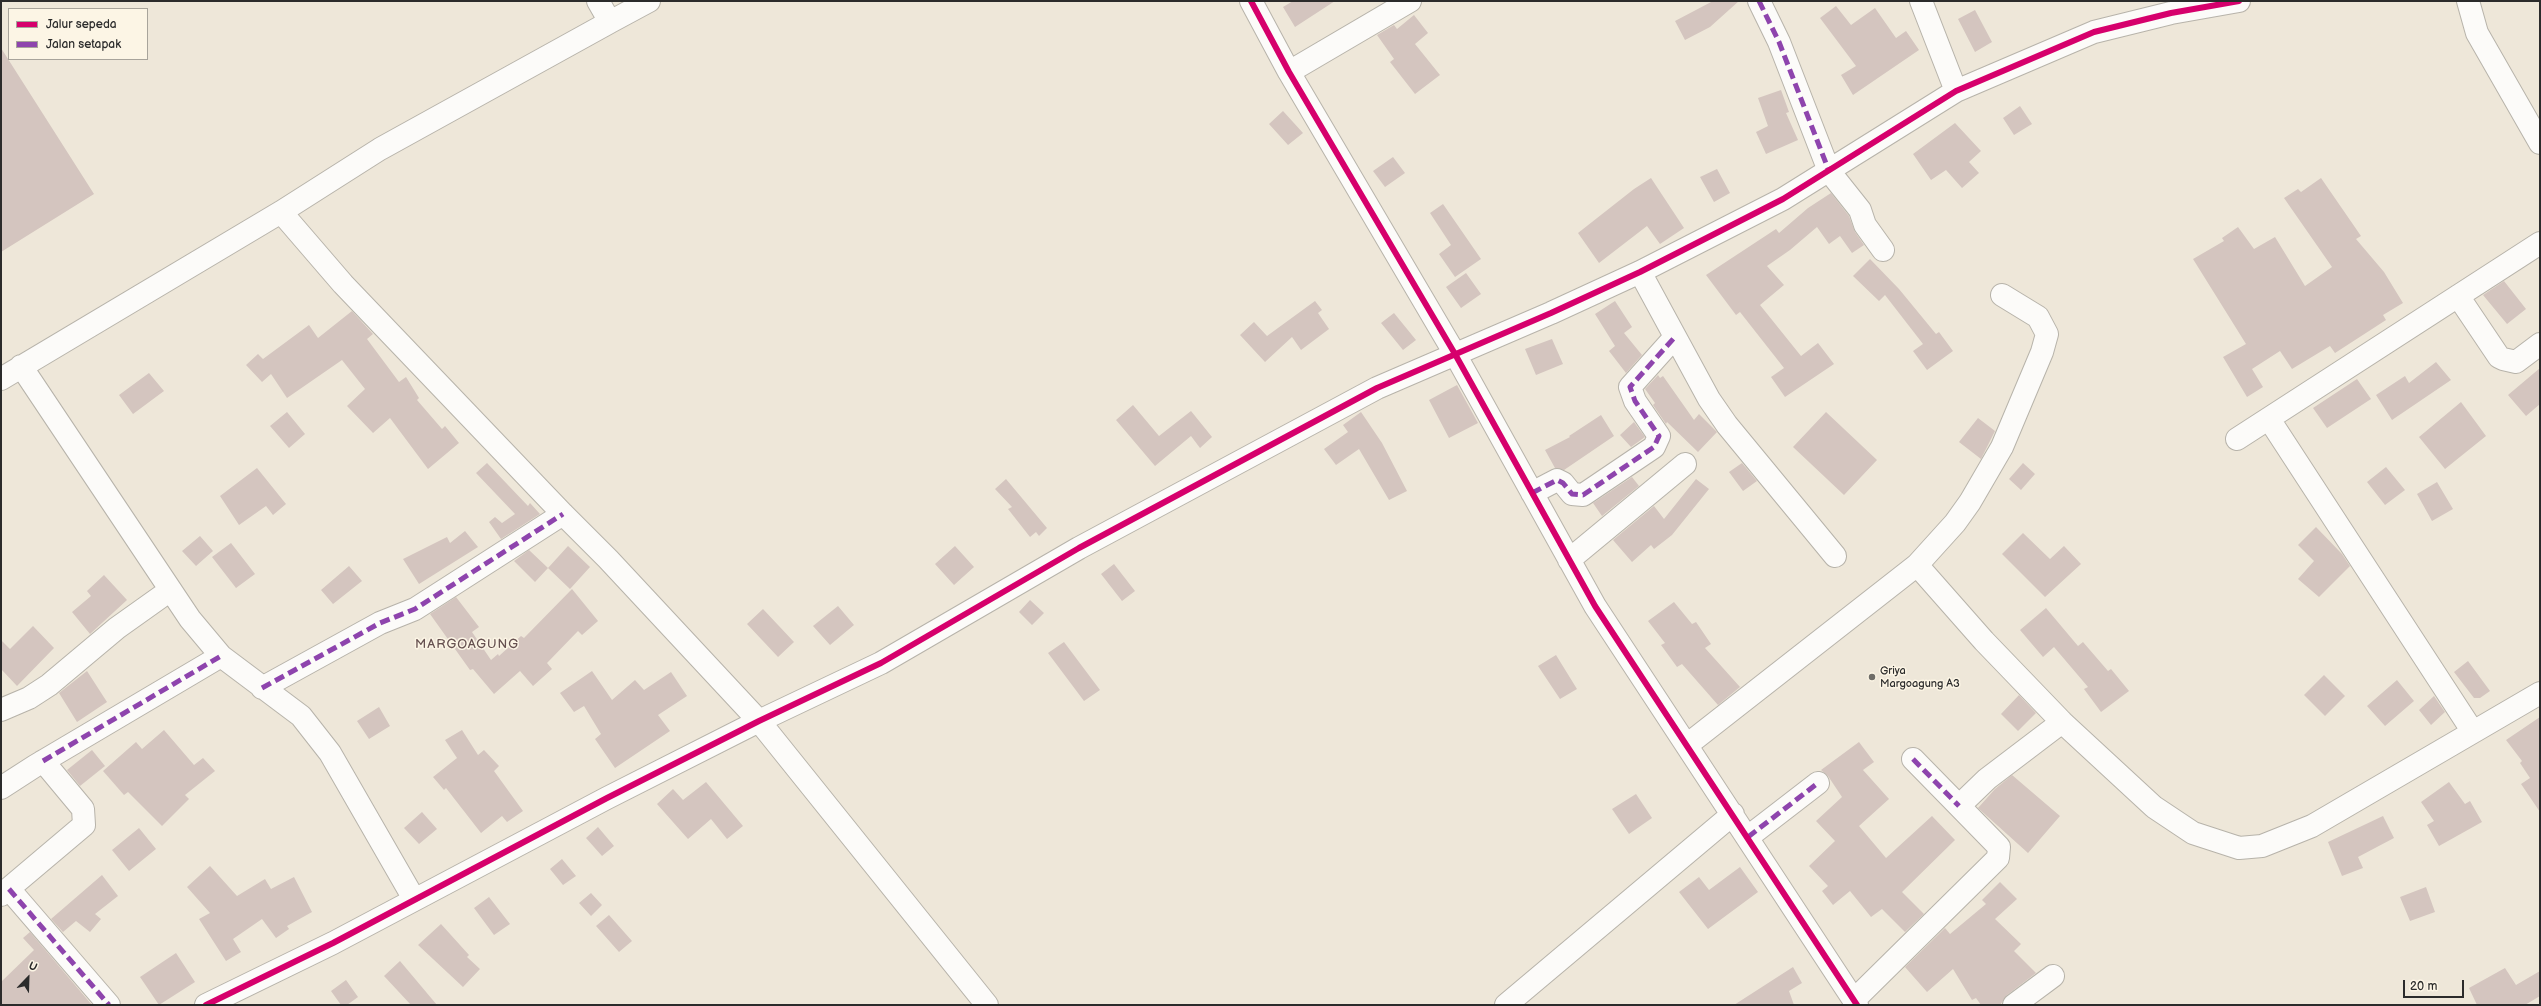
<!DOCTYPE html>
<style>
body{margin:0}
#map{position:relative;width:2541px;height:1006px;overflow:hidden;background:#eee7d9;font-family:"Balsamiq Sans",sans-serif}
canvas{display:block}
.frame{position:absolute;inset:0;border:2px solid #2b2b2b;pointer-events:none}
.legend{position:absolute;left:8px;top:8px;width:140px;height:52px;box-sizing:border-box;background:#fcf5e5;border:1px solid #a8a49b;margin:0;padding:5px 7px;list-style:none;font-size:12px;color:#2b2b2b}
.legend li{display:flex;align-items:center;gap:8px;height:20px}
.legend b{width:20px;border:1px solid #a8a49b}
.north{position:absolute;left:8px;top:958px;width:40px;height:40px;-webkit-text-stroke:3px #fcf5e5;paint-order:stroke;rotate:23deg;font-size:11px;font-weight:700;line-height:16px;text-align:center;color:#2b2b2b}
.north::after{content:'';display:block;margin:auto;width:14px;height:18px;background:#2b2b2b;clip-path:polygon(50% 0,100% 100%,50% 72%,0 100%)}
.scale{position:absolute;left:2403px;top:980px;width:61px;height:18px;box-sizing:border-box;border:2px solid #2b2b2b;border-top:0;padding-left:5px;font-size:12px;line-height:14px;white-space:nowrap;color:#2b2b2b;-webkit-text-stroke:3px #fcf5e5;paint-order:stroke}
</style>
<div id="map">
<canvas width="2541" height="1006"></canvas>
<div class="frame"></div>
<ul class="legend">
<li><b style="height:5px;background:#d6006c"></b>Jalur sepeda</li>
<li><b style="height:5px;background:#8e44ad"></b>Jalan setapak</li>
</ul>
<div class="north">U</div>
<div class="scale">20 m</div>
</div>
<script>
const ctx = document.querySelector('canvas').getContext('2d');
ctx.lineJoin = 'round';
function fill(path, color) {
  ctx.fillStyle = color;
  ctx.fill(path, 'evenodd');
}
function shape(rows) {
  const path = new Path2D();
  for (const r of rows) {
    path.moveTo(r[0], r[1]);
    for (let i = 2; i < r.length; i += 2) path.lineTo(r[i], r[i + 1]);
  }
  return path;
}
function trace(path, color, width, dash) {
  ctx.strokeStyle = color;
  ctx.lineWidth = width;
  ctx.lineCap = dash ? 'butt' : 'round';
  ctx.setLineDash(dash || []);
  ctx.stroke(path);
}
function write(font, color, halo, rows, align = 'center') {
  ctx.font = font + ' "Balsamiq Sans",sans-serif';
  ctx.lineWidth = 3;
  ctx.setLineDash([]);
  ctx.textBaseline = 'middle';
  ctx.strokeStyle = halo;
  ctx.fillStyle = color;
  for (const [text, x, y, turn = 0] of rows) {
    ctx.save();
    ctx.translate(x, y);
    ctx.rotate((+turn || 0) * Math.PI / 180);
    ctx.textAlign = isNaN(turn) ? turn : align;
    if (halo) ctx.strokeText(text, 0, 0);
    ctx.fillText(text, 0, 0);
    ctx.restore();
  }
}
const building = shape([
 [1293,1,1335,1,1295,27,1283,7],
 [1713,1,1739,1,1710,27,1685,40,1675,21],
 [1836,6,1851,25,1875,8,1896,38,1906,31,1919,50,1853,95,1841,75,1856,66,1820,18],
 [1975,10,1992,42,1975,52,1958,19],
 [1414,15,1428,33,1415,44,1440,75,1415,94,1390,62,1394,59,1377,35,1394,25,1397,29],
 [1,48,94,194,1,252],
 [1781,90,1789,112,1786,113,1798,140,1766,154,1756,132,1768,126,1758,98],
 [2020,106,2032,124,2014,135,2003,118],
 [1283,111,1303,133,1288,145,1269,124],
 [1955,123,1981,151,1969,162,1979,173,1962,188,1946,170,1931,180,1913,154],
 [1393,157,1405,173,1385,187,1373,171],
 [1717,169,1730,193,1714,202,1700,177],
 [1651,178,1684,228,1660,244,1647,226,1599,263,1578,233,1634,189],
 [2321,178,2361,236,2356,239,2384,272,2403,303,2383,315,2386,320,2335,353,2330,346,2292,369,2280,351,2252,369,2263,387,2247,397,2223,357,2246,344,2193,259,2224,241,2222,238,2238,227,2254,249,2275,237,2305,286,2332,267,2284,198,2298,189,2301,192],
 [1831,193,1849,216,1855,232,1864,245,1852,253,1840,236,1829,244,1817,227,1790,250,1767,266,1784,285,1760,305,1801,356,1818,343,1834,364,1785,397,1771,377,1784,368,1740,312,1736,315,1706,275,1776,229,1779,233,1808,208],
 [1443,204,1481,259,1455,277,1439,254,1451,245,1430,213],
 [1870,259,1899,289,1936,334,1939,332,1953,351,1927,370,1913,351,1923,344,1885,295,1879,301,1853,276],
 [1466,273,1481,294,1461,308,1446,287],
 [2504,281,2526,309,2507,324,2483,295],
 [1315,301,1322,310,1318,313,1329,329,1301,350,1292,337,1265,362,1240,335,1254,322,1267,336],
 [1615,301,1632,327,1624,333,1642,355,1626,373,1609,351,1615,346,1595,314],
 [352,311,373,334,367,339,399,382,406,377,419,398,417,400,442,429,445,426,459,443,428,469,390,418,373,433,347,406,365,389,342,360,287,398,271,374,262,382,246,365,258,354,263,359,309,325,318,338],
 [1394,313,1416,340,1403,350,1381,323],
 [1552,339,1563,364,1536,375,1525,349],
 [2436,362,2451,380,2392,420,2376,395,2405,376,2409,383],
 [2540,368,2540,404,2526,416,2508,395],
 [149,373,164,391,133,414,119,395],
 [1658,375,1660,378,1663,376,1694,420,1699,414,1717,432,1698,452,1667,422,1666,424,1653,405,1655,403,1645,389],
 [2357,379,2371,399,2327,428,2313,408],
 [1457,385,1478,423,1449,438,1429,400],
 [2461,402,2486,436,2445,469,2419,437],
 [1133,405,1159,436,1191,411,1212,437,1200,448,1191,436,1155,466,1116,420],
 [287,412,305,434,289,448,270,426],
 [1361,412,1382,443,1407,491,1389,500,1359,449,1336,465,1324,449,1348,432,1343,425],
 [1826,412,1877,460,1844,495,1793,447],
 [1601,415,1614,436,1564,470,1555,468,1545,450,1570,437,1569,436],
 [1978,418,1995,431,1981,459,1959,442],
 [1634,422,1645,437,1631,447,1620,435],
 [487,463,528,506,530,503,540,514,501,539,489,522,495,517,502,523,515,514,476,473],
 [1742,463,1757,481,1743,491,1729,472],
 [2023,463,2035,474,2021,490,2009,479],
 [2386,467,2405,490,2385,505,2367,482],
 [257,468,286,504,273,515,266,506,239,525,220,496],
 [1632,477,1639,486,1602,516,1593,503],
 [1006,479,1047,528,1039,536,1036,532,1030,537,1008,509,1012,507,995,489],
 [1696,479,1709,489,1672,535,1654,549,1651,545,1632,562,1613,540,1654,506,1664,519],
 [2437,482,2453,509,2432,521,2417,494],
 [2316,527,2342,554,2350,566,2319,597,2298,579,2314,561,2298,545],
 [465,531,478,547,419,584,403,559,447,537,450,543],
 [2023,533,2050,559,2064,546,2081,564,2045,597,2002,554],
 [200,536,213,551,196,566,182,551],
 [231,543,255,574,236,588,212,557],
 [568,546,590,567,570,589,548,568],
 [955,546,974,567,954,585,935,564],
 [529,550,548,568,535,582,514,561],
 [1114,564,1135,591,1122,601,1101,574],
 [349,566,362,581,333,604,321,590],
 [104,575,127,600,90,634,72,612,91,596,87,591],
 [572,589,598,621,582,635,578,631,547,663,552,669,533,686,520,671,494,694,473,669,470,670,430,614,456,597,479,627,472,632,491,660,498,654,499,656,521,636,524,638],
 [1030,600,1044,613,1032,625,1019,612],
 [1674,602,1692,624,1696,622,1711,644,1705,648,1740,687,1718,705,1682,664,1677,667,1661,645,1665,643,1648,621],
 [838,606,854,625,830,645,813,626],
 [2046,608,2078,646,2083,642,2108,671,2111,669,2129,691,2101,712,2084,689,2088,687,2054,647,2043,657,2020,630],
 [763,609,794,642,778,657,747,624],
 [33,626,54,648,17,686,1,669,1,640,10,649],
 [1064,642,1100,690,1084,701,1048,653],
 [1556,655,1577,689,1560,699,1538,666],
 [2468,661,2490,691,2480,698,2474,698,2454,672],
 [87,671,107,702,77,722,59,693],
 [592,671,612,700,635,680,644,690,671,672,687,696,658,715,670,731,615,768,595,739,601,734,584,706,574,712,560,693],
 [2324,675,2345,696,2325,716,2304,695],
 [2397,680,2414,701,2385,726,2367,706],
 [2019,695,2036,713,2018,731,2001,714],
 [2434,696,2445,712,2431,725,2419,710],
 [379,707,390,726,369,739,357,721],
 [2540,717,2540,812,2521,784,2530,778,2520,763,2522,761,2506,740],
 [164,730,194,765,203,758,215,771,185,795,189,799,162,826,128,792,124,795,103,771,136,742,142,749],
 [462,730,478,755,484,750,499,766,494,771,523,811,507,822,502,816,481,833,446,788,444,790,433,777,457,758,445,740],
 [1859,742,1874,762,1863,770,1889,799,1859,826,1886,858,1932,816,1955,840,1902,892,1924,914,1905,932,1882,909,1871,917,1850,891,1833,905,1822,891,1828,886,1809,866,1835,841,1816,821,1842,797,1828,776,1821,770],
 [92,750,105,766,80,786,67,770],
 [2012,775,2060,816,2028,853,1978,808,1995,789],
 [706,782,743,826,727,839,711,819,688,839,657,804,673,789,683,800],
 [2449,782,2465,804,2470,801,2482,822,2439,846,2427,825,2434,821,2421,802],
 [1636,794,1652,818,1629,834,1612,809],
 [422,812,437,829,419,844,404,828],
 [2383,816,2394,838,2358,857,2363,868,2342,876,2328,842],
 [598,827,614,846,602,856,586,838],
 [139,828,156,849,129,871,112,850],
 [562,859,576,876,563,885,550,869],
 [210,866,237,896,265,879,271,889,294,877,312,912,287,926,289,929,276,938,262,919,233,939,241,952,226,961,199,919,210,913,187,887],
 [1740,867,1758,892,1708,929,1679,892,1699,877,1709,890],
 [102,875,118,896,95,914,101,919,90,932,76,921,63,932,51,919],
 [2000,882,2017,899,1995,919,2021,944,2014,951,2036,973,2007,995,2000,1005,1981,1005,1976,998,1972,1000,1953,969,1927,992,1905,967,1945,928,1950,934,1986,904,1982,900],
 [2426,887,2435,912,2410,921,2400,897],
 [591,893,602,905,591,916,579,903],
 [489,897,510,924,494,935,474,908],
 [609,915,632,941,619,952,596,926],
 [441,924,469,955,467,957,480,969,463,987,418,945],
 [30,932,92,1005,1,1005,1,982,34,950,23,938],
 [176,953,195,982,159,1005,140,977],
 [400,961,437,1005,411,1005,384,976],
 [1793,967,1802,983,1789,991,1794,1005,1734,1005],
 [2505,968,2516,985,2540,971,2540,996,2525,1005,2477,1005,2469,988],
 [346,980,358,997,347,1005,341,1005,331,991]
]);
const minor = shape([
 [1251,1,1289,72,1455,354,1595,606,1857,1005],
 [1759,1,1779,42,1829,171,1860,210,1865,225,1883,250],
 [1921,1,1956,91],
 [2468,1,2477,33,2540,143],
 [610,22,649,1],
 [1289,72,1410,1],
 [281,212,343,284,563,514,608,559,759,721,987,1005],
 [1640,272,1709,399,1727,425,1835,556],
 [2458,296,2499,357,2503,359,2516,362,2540,344],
 [21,366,190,619,221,656,301,716,330,753,414,899],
 [1,379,281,212,380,149,610,22,598,1],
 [2269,419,2473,732],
 [2237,439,2540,243],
 [1532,493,1557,480,1563,483,1572,494,1583,495,1654,447,1659,436,1635,401,1630,387,1674,338],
 [1569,560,1685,464],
 [1917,565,1984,641,2062,722,2154,807,2193,833,2239,848,2262,846,2312,826,2540,693],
 [262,688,380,623,415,609,563,514],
 [1,710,29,698,49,685,117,628,169,591],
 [1687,745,1917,565,1955,523,1970,502,2002,447,2042,352,2047,334,2038,317,2002,295],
 [1913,759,1959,806],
 [1,788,35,766,221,656],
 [1748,837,1818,783],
 [9,889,109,1005],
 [1,895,84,825,83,809,43,761],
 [1854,1000,1998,858,1999,847,1959,806,1987,779,2062,722],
 [206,1005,333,943,607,798,759,721,881,663,1079,548,1377,388,1551,313,1640,272,1783,199,1956,91,2094,32,2171,13,2239,1],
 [1506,1005,1733,814],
 [2014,1005,2053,976]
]);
const quiet = shape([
 [1759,1,1779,42,1829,171],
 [1532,493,1557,480,1563,483,1572,494,1583,495,1654,447,1659,436,1635,401,1630,387,1674,338],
 [262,688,380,623,415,609,563,514],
 [1913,759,1959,806],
 [43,761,221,656],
 [1748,837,1818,783],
 [9,889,109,1005]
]);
const cycleway = shape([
 [1251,1,1289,72,1455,354,1595,606,1857,1005],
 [206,1005,333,943,607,798,759,721,881,663,1079,548,1377,388,1551,313,1640,272,1783,199,1956,91,2094,32,2171,13,2239,1]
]);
const markers = [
 [1872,677,4,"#6f6d68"]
];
const poiNames = [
 ["Griya",1880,671],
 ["Margoagung A3",1880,684]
];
const quarterNames = [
 ["MARGOAGUNG",467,645]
];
fill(building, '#d4c5bf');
trace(minor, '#b7b3aa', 24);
trace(minor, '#fcfbf9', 22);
trace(quiet, '#8e44ad', 5, [10, 5]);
trace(cycleway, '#d6006c', 6);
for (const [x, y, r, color] of markers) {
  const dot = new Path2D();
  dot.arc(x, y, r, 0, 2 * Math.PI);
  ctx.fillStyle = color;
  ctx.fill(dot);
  trace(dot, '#fcf5e5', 1.5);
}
write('11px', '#2b2b2b', '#fcf5e5', poiNames, 'left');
ctx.letterSpacing = '1px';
write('13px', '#665150', '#fcf5e5', quarterNames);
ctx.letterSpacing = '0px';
</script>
